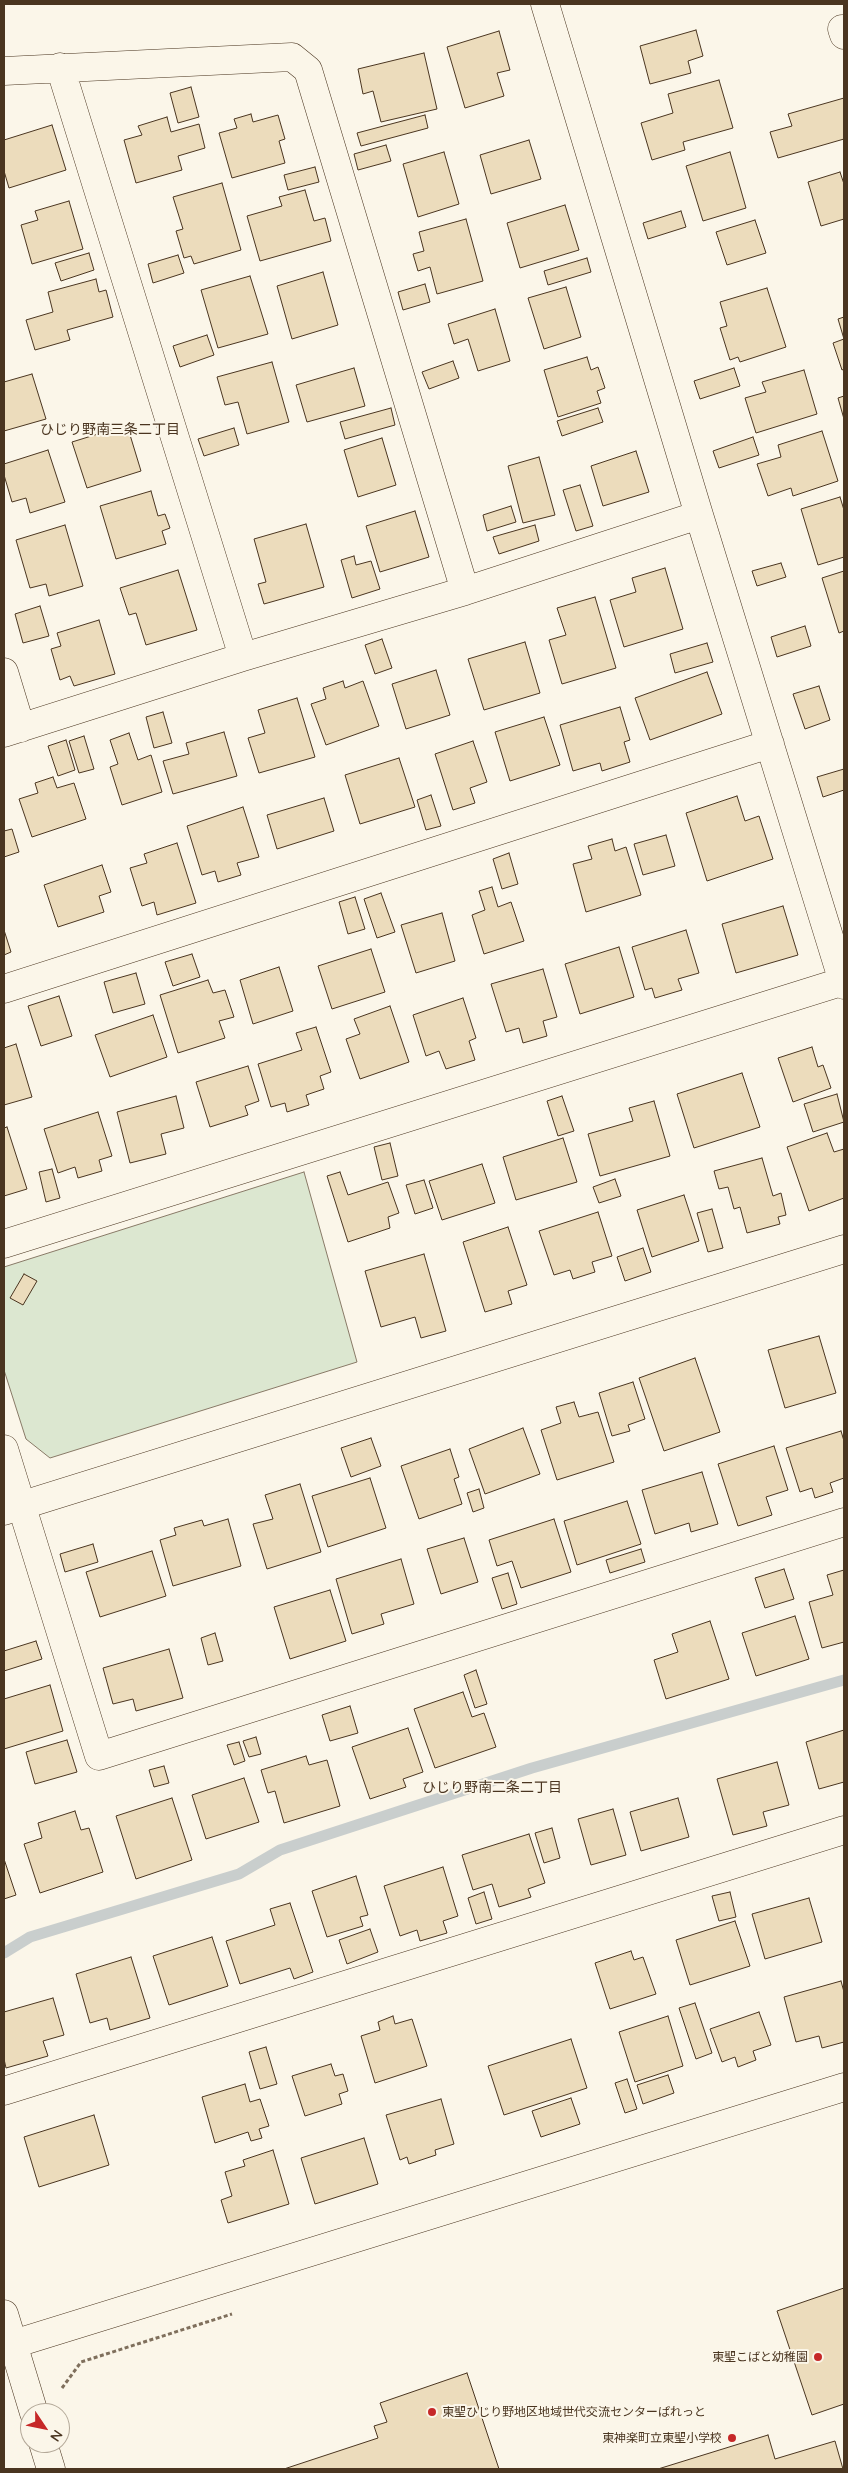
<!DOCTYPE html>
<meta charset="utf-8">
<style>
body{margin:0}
#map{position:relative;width:848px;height:2473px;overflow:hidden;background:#fbf6e9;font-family:Quicksand,sans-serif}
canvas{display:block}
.frame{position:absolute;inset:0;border:5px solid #4a3520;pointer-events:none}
.north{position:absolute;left:20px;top:2403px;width:50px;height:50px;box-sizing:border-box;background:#fbf6e9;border:1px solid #b4a999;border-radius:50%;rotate:124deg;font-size:14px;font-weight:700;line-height:20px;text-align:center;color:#4a3520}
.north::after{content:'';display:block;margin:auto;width:18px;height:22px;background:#c62828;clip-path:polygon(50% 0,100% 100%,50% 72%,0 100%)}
</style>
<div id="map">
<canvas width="848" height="2473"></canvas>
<div class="frame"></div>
<div class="north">N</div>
</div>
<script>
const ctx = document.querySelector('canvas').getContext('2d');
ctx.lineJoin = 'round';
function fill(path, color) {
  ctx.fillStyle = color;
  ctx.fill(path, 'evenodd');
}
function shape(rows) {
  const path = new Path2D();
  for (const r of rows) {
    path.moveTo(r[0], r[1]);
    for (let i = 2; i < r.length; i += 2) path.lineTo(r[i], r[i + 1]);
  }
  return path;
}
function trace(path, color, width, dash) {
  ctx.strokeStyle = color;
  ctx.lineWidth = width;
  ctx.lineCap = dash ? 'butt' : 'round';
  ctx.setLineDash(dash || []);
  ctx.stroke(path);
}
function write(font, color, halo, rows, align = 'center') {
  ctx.font = font + ' Quicksand,"Noto Sans JP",sans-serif';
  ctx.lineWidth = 4;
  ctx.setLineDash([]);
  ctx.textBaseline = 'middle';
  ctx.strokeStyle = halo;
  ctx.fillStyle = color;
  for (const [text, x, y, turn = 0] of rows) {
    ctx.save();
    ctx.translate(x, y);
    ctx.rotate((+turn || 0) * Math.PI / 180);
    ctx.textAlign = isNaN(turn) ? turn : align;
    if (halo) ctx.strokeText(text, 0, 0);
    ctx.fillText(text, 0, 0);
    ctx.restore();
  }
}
const green = shape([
 [304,1172,357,1362,50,1458,26,1439,4,1370,4,1267,304,1172]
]);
const stream = shape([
 [4,1953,30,1937,239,1874,280,1850,532,1768,844,1680]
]);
const building = shape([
 [696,30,703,56,688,61,691,73,650,84,640,46,696,30],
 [499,31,510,70,497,73,504,96,465,108,447,47,499,31],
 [424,53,437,109,381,122,373,91,363,94,358,69,424,53],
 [719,80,733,128,683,142,685,150,652,160,641,123,673,113,668,94,719,80],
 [191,87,199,117,178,123,170,93,191,87],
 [844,98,844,139,778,158,770,132,792,126,788,114,844,98],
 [251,114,253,122,278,115,285,139,279,141,285,163,232,178,219,133,237,128,234,119,251,114],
 [425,115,428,128,361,146,357,133,425,115],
 [167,117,171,132,199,124,205,148,178,156,182,170,136,183,124,140,142,135,138,126,167,117],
 [52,125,66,170,9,188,4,171,4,140,52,125],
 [529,140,541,179,491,194,480,155,529,140],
 [386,145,391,161,358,170,354,154,386,145],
 [444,152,459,204,418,217,403,164,444,152],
 [730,152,746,208,703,221,686,166,730,152],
 [315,167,319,182,288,190,284,175,315,167],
 [840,172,844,184,844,219,821,226,808,182,840,172],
 [222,183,241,250,194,264,191,256,184,258,176,231,183,229,173,197,222,183],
 [305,190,314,221,325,218,331,241,260,261,247,216,282,206,279,197,305,190],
 [69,201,83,249,32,264,21,225,38,220,35,211,69,201],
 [565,205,579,250,520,268,507,223,565,205],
 [681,211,686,227,648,239,643,223,681,211],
 [466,219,483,281,437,294,430,267,418,271,413,254,424,251,419,232,466,219],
 [755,220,766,253,727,265,716,232,755,220],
 [89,253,94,270,61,281,55,263,89,253],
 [178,255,184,273,153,283,148,264,178,255],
 [587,258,591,272,548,285,544,271,587,258],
 [323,272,338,325,292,339,277,286,323,272],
 [250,276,268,334,218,348,201,290,250,276],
 [96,279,99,292,106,290,113,317,67,330,70,340,35,350,26,320,53,312,48,292,96,279],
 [425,284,430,302,403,310,398,292,425,284],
 [566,287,581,337,544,349,528,298,566,287],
 [767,288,786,347,740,362,738,357,730,360,720,328,727,326,720,302,767,288],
 [495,309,510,361,478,371,468,339,454,344,448,324,495,309],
 [844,317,844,339,838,319,844,317],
 [207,335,214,355,180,367,173,346,207,335],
 [844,339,844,369,842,370,833,343,844,339],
 [587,357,591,370,598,367,605,388,597,391,601,403,558,417,544,370,587,357],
 [453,361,459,378,429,389,422,372,453,361],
 [272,362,289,422,247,434,238,402,225,405,217,377,272,362],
 [354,368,365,406,307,422,296,385,354,368],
 [734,368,740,386,700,399,694,381,734,368],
 [804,370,817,414,756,433,745,398,766,392,762,382,804,370],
 [32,374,46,419,4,431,4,382,32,374],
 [844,396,844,419,838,398,844,396],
 [391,408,395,425,345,439,340,422,391,408],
 [598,408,603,422,562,436,557,421,598,408],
 [127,425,141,471,87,488,72,442,127,425],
 [234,428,239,445,204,456,198,439,234,428],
 [822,431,838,481,793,496,791,488,768,496,757,464,781,457,778,445,822,431],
 [753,437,759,455,719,468,713,451,753,437],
 [382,438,396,485,358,497,344,450,382,438],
 [48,450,65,502,30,513,26,498,12,502,4,475,4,464,48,450],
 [636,451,649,492,603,506,591,466,636,451],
 [539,457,555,515,523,523,508,466,539,457],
 [580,485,593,526,576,531,563,490,580,485],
 [151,491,158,516,165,514,170,528,162,531,166,544,116,559,100,506,151,491],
 [840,497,844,510,844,557,818,565,801,509,840,497],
 [511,506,516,522,487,531,483,515,511,506],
 [415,511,429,557,380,572,366,526,415,511],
 [306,524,324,587,264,604,258,584,266,582,254,539,306,524],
 [65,525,83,586,49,596,46,584,30,588,16,540,65,525],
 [535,525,539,541,499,554,493,537,535,525],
 [354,556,356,565,371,561,380,589,352,598,341,560,354,556],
 [781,563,786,577,757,586,752,571,781,563],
 [665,568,683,629,624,647,610,600,636,592,632,578,665,568],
 [178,570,197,630,146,645,136,613,129,615,120,588,178,570],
 [844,571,844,631,839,633,822,578,844,571],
 [595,597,616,668,562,684,549,640,566,635,557,608,595,597],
 [40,606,49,636,23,643,15,614,40,606],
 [99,620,115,674,74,686,70,676,60,680,51,649,61,646,57,633,99,620],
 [805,626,811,646,777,657,771,637,805,626],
 [382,639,392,668,375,674,365,645,382,639],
 [525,642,540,693,484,710,468,659,525,642],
 [707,643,713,662,675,673,670,654,707,643],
 [436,670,450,715,406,729,392,684,436,670],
 [707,672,722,714,650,740,635,698,707,672],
 [343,681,345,688,363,681,379,726,326,745,311,704,326,699,323,688,343,681],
 [819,686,830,720,805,729,793,694,819,686],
 [297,698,315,757,259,773,248,738,265,733,258,710,297,698],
 [620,707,630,740,624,742,630,762,602,771,600,763,573,771,560,725,620,707],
 [163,712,172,743,154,748,146,717,163,712],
 [544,717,560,765,510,781,495,732,544,717],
 [224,732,237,776,173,794,163,761,189,754,186,743,224,732],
 [129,733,138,760,151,755,162,792,122,805,110,767,118,764,110,740,129,733],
 [84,736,94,769,79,773,69,741,84,736],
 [66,740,75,770,58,776,48,746,66,740],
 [473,741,487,782,470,788,475,803,453,810,435,754,473,741],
 [399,758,415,807,360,824,345,775,399,758],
 [844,769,844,790,823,797,817,777,844,769],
 [53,777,57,788,74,783,86,819,32,837,19,799,38,793,35,783,53,777],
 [431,795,441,826,426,830,417,800,431,795],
 [737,796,745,821,759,816,773,859,707,881,686,813,737,796],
 [324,798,334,831,277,849,267,815,324,798],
 [243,807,259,857,237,863,241,875,218,882,215,871,202,875,187,826,243,807],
 [4,829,4,831,12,829,19,852,4,857,4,829],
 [666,835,675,866,643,875,634,844,666,835],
 [612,839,615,851,626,847,641,895,586,912,573,864,592,859,588,846,612,839],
 [177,843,196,903,157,915,154,902,142,906,130,868,147,863,144,854,177,843],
 [509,853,518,884,502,889,493,859,509,853],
 [102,865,111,892,99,896,104,912,58,927,44,885,102,865],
 [492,887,498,907,511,902,524,941,484,954,472,915,485,910,479,891,492,887],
 [381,893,395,932,377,938,364,899,381,893],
 [355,897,365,929,348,934,339,902,355,897],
 [783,906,798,955,736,973,722,924,783,906],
 [442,913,455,961,416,973,401,925,442,913],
 [4,930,11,952,4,955,4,930],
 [686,930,699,973,678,979,682,990,655,998,652,988,645,990,632,947,686,930],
 [619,947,634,997,580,1014,565,964,619,947],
 [371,949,385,992,332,1009,318,966,371,949],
 [192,954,200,977,173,986,165,962,192,954],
 [279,967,293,1011,253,1024,240,980,279,967],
 [543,969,557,1017,543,1021,547,1036,523,1043,519,1028,506,1032,491,984,543,969],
 [136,973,145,1004,113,1013,104,982,136,973],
 [208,980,213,993,225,990,234,1017,219,1021,225,1038,178,1053,160,995,208,980],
 [59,996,72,1036,41,1046,28,1006,59,996],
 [463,998,476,1038,469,1041,475,1060,446,1069,439,1051,426,1056,413,1015,463,998],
 [390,1006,409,1062,360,1079,346,1039,360,1034,354,1019,390,1006],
 [153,1015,167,1057,110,1077,95,1035,153,1015],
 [316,1027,331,1072,320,1076,324,1089,306,1095,309,1105,287,1112,285,1103,271,1107,258,1064,302,1050,296,1033,316,1027],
 [16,1044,32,1097,4,1105,4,1048,16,1044],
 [812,1047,818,1067,823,1065,831,1088,793,1102,778,1058,812,1047],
 [248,1066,259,1101,245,1106,248,1115,210,1127,196,1082,248,1066],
 [742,1073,760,1127,694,1148,677,1094,742,1073],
 [837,1094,844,1122,813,1132,804,1104,837,1094],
 [176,1096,184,1128,161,1134,166,1154,130,1163,117,1112,176,1096],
 [562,1096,574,1131,558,1136,547,1101,562,1096],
 [654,1101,670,1156,600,1176,588,1134,633,1121,629,1108,654,1101],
 [98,1112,112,1156,99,1160,102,1171,78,1178,75,1167,58,1173,44,1129,98,1112],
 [7,1127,27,1189,4,1196,4,1128,7,1127],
 [827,1133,834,1152,844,1149,844,1198,809,1211,787,1147,827,1133],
 [563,1138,577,1182,516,1200,503,1157,563,1138],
 [390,1143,398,1176,382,1180,374,1147,390,1143],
 [762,1158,773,1196,781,1193,786,1215,778,1217,780,1224,747,1233,740,1207,734,1209,728,1187,719,1189,714,1171,762,1158],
 [482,1164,495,1203,442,1220,429,1181,482,1164],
 [52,1169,60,1198,46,1202,39,1172,52,1169],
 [340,1172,348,1195,388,1182,399,1213,388,1217,390,1228,348,1242,327,1176,340,1172],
 [615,1179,621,1196,599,1203,593,1187,615,1179],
 [424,1180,433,1208,415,1214,406,1185,424,1180],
 [684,1195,699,1241,652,1257,637,1210,684,1195],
 [712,1209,723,1248,708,1252,697,1213,712,1209],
 [598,1212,612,1256,592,1262,595,1272,573,1279,570,1270,554,1275,539,1231,598,1212],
 [508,1227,527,1285,508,1291,512,1304,485,1312,463,1242,508,1227],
 [643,1248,651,1272,625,1281,617,1257,643,1248],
 [424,1254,446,1331,421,1338,415,1317,381,1327,365,1271,424,1254],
 [24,1274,37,1281,23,1305,10,1298,24,1274],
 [819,1336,836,1393,785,1408,768,1350,819,1336],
 [695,1358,720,1432,664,1451,639,1378,695,1358],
 [633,1382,645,1419,628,1425,630,1431,612,1436,599,1393,633,1382],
 [574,1402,579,1417,598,1412,614,1462,557,1480,541,1430,561,1423,556,1407,574,1402],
 [523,1428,540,1474,485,1494,469,1449,523,1428],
 [841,1431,844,1441,844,1478,830,1483,833,1492,815,1498,812,1488,800,1492,786,1448,841,1431],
 [371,1438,381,1466,351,1477,341,1448,371,1438],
 [774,1446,788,1490,766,1497,772,1515,738,1526,718,1464,774,1446],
 [450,1449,459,1477,454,1479,462,1504,419,1519,401,1466,450,1449],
 [702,1472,718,1524,691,1532,689,1523,655,1534,642,1490,702,1472],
 [370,1478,386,1528,328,1547,312,1496,370,1478],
 [300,1484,321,1552,267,1569,253,1524,273,1519,265,1495,300,1484],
 [479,1489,484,1508,473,1512,467,1493,479,1489],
 [627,1501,641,1544,577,1565,564,1521,627,1501],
 [228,1519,241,1566,173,1586,160,1540,176,1535,174,1528,202,1520,204,1526,228,1519],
 [554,1519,571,1572,521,1588,512,1561,497,1566,489,1540,554,1519],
 [464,1538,478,1582,441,1594,427,1549,464,1538],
 [93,1544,98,1562,65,1572,60,1554,93,1544],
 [641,1549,645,1562,610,1573,606,1560,641,1549],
 [152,1551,166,1596,100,1617,86,1572,152,1551],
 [401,1559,414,1604,381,1614,384,1624,352,1634,336,1579,401,1559],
 [784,1569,794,1599,765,1608,755,1578,784,1569],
 [844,1570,844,1642,822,1648,809,1602,833,1595,827,1575,844,1570],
 [508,1573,517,1604,502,1609,492,1578,508,1573],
 [330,1590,346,1641,290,1659,274,1607,330,1590],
 [795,1616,809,1659,756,1676,742,1633,795,1616],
 [710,1621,729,1679,666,1699,654,1660,678,1652,672,1634,710,1621],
 [215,1633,223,1661,208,1665,201,1638,215,1633],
 [36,1641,42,1659,4,1671,4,1651,36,1641],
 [169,1649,183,1698,136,1711,133,1699,113,1704,103,1668,169,1649],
 [476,1670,487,1704,475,1708,464,1675,476,1670],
 [50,1685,63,1731,4,1749,4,1699,50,1685],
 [463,1692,472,1717,484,1713,496,1747,435,1768,414,1709,463,1692],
 [350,1706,358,1733,330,1741,322,1715,350,1706],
 [408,1728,423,1772,403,1779,406,1787,370,1799,352,1747,408,1728],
 [844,1730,844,1782,819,1789,806,1742,844,1730],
 [256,1737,261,1754,249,1757,243,1741,256,1737],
 [67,1740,77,1772,35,1784,26,1752,67,1740],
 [239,1742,245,1761,234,1765,227,1745,239,1742],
 [306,1756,309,1765,327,1760,340,1806,284,1823,275,1791,268,1793,261,1770,306,1756],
 [777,1762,789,1805,763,1812,767,1826,733,1835,717,1779,777,1762],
 [164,1766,169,1783,154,1787,149,1770,164,1766],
 [244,1778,259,1822,206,1839,192,1795,244,1778],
 [172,1798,192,1860,136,1879,116,1816,172,1798],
 [678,1798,689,1837,641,1851,630,1812,678,1798],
 [613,1809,626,1855,591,1865,578,1819,613,1809],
 [75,1811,81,1830,89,1828,103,1872,40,1893,24,1844,42,1838,38,1823,75,1811],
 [552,1828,560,1858,544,1863,535,1833,552,1828],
 [529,1834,545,1883,528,1889,531,1897,499,1907,492,1884,473,1890,462,1855,529,1834],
 [4,1859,16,1895,4,1899,4,1859],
 [443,1867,458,1916,443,1921,447,1933,420,1941,417,1930,400,1936,384,1886,443,1867],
 [356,1876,368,1915,360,1917,363,1926,327,1937,312,1891,356,1876],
 [484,1892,492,1919,476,1924,468,1898,484,1892],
 [730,1892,736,1917,719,1921,712,1896,730,1892],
 [809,1898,822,1942,765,1959,752,1914,809,1898],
 [290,1903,313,1972,294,1979,290,1968,240,1984,226,1941,275,1925,270,1909,290,1903],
 [735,1921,750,1966,690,1985,676,1940,735,1921],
 [370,1929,378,1952,347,1964,339,1940,370,1929],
 [212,1937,228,1986,169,2005,153,1956,212,1937],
 [631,1951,634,1960,643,1957,656,1994,610,2009,595,1963,631,1951],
 [131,1957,150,2018,110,2030,107,2018,90,2023,76,1974,131,1957],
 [841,1981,844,1992,844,2042,822,2048,819,2036,796,2042,784,1997,841,1981],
 [53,1998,64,2035,43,2041,48,2056,6,2068,4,2059,4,2012,53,1998],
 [695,2003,712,2053,696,2059,679,2008,695,2003],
 [759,2012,771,2045,753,2051,756,2060,738,2067,735,2057,722,2062,710,2029,759,2012],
 [393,2016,395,2024,412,2019,427,2066,375,2083,361,2036,380,2030,378,2022,393,2016],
 [668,2016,683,2066,635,2082,619,2032,668,2016],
 [571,2039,587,2088,504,2115,488,2066,571,2039],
 [266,2047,277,2084,260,2089,249,2052,266,2047],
 [331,2064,335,2076,343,2074,348,2091,339,2094,342,2104,305,2116,292,2076,331,2064],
 [668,2075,674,2093,643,2104,637,2085,668,2075],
 [627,2079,637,2109,625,2113,615,2083,627,2079],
 [245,2084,250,2102,260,2099,269,2126,259,2129,262,2138,251,2141,248,2132,215,2143,202,2097,245,2084],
 [571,2098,580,2124,541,2137,532,2111,571,2098],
 [441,2099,454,2144,435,2150,436,2155,409,2164,407,2157,400,2160,386,2115,441,2099],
 [94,2115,109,2165,39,2187,24,2137,94,2115],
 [364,2138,378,2184,315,2204,301,2158,364,2138],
 [273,2150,289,2204,228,2223,221,2200,232,2196,225,2172,245,2166,243,2160,273,2150],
 [844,2288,844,2404,812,2415,777,2311,844,2288],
 [467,2373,499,2469,284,2469,378,2438,374,2426,387,2422,380,2403,467,2373],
 [768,2435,775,2459,835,2441,843,2469,658,2469,768,2435]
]);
const path = shape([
 [62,2388,81,2362,232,2314]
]);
const street = shape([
 [545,4,699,515,844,985],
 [844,29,842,29,844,35],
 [60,67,243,657],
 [4,71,292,57,308,70,465,591],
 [4,672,21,728],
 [4,733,243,657,465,591,699,515],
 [4,989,770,744],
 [4,1244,844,981],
 [4,1449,99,1756,844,1522],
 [4,2091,844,1830],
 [4,2347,844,2087]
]);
const secondary = shape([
 [4,1511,844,1249],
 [4,2314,34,2413],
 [43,2443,51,2469]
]);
const markers = [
 [818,2357,5,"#c62828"],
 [432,2412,5,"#c62828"],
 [732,2438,5,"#c62828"]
];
const poiNames = [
 ["東聖こばと幼稚園",808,2357],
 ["東聖ひじり野地区地域世代交流センターぱれっと",442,2412,"left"],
 ["東神楽町立東聖小学校",722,2438]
];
const neighbourhoodNames = [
 ["ひじり野南三条二丁目",110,430],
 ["ひじり野南二条二丁目",492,1788]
];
fill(green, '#dce7d0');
trace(green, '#887966', 1);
trace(stream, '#c9cecd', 11);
fill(building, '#ecdcbc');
trace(building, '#4a3520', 1);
trace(street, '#4a3520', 29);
trace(secondary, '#4a3520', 29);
trace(path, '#7f6f5c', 3, [4, 2.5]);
trace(street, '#fbf6e9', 28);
trace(secondary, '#fbf6e9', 28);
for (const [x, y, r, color] of markers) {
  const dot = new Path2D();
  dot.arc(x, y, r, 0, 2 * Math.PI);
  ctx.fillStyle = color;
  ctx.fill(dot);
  trace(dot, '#fbf6e9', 2);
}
write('12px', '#4a3520', '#fbf6e9', poiNames, 'right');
write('14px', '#4a3520', '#fbf6e9', neighbourhoodNames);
</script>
